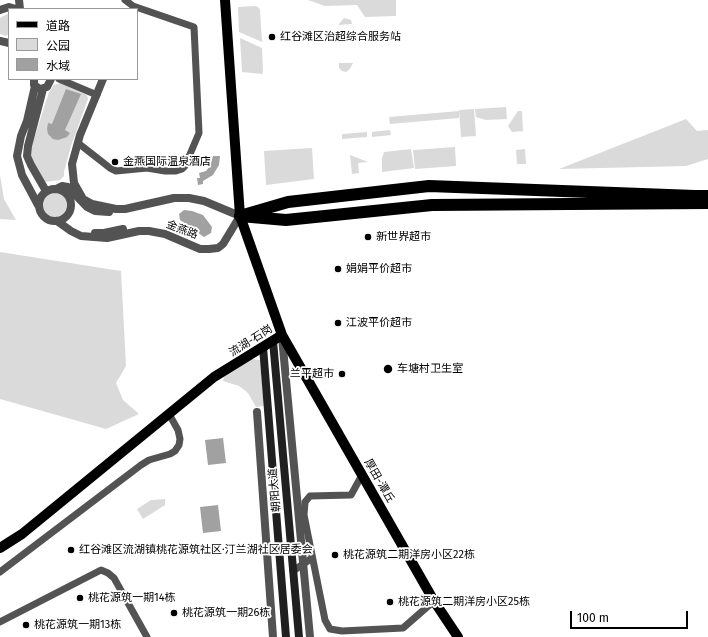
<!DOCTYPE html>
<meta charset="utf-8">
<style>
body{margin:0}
#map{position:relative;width:708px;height:637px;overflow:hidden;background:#fff;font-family:"Fira Sans","Noto Sans SC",sans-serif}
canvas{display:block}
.legend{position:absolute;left:8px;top:8px;width:130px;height:72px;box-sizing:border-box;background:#fff;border:1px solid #999;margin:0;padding:5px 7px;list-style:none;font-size:12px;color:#000}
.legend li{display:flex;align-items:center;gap:8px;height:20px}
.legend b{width:20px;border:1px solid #999}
.scale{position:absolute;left:570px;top:611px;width:118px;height:18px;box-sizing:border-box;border:2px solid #000;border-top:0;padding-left:5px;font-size:12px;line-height:14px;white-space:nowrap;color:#000;-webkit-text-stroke:3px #fff;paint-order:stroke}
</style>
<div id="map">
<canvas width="708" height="637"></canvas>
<ul class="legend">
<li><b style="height:5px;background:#000"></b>道路</li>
<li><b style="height:11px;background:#dadada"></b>公园</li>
<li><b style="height:11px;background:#a1a1a1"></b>水域</li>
</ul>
<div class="scale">100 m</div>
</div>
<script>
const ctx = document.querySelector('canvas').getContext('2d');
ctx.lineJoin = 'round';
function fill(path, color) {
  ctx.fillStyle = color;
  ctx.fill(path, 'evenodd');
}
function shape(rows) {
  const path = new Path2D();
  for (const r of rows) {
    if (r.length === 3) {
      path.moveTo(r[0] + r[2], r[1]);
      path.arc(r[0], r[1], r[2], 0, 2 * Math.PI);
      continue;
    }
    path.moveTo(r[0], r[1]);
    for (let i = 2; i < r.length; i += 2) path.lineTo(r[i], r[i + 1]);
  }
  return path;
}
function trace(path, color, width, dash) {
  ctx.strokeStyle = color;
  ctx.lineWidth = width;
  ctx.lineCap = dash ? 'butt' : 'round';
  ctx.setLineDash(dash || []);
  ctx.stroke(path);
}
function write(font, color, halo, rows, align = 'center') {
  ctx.font = font + ' "Fira Sans","Noto Sans SC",sans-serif';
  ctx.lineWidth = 3.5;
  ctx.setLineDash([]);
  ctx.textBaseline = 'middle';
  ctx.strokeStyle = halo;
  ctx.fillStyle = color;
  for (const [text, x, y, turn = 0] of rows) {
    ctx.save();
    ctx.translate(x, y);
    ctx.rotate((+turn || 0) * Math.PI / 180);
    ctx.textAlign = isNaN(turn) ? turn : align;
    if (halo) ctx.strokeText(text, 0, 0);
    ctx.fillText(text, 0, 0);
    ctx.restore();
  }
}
const green = shape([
 [308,0,396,0,396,16,365,17,357,5,325,6],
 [255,6,258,7,260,10,262,42,239,32,238,7],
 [9,13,9,34,6,36,0,34,0,18],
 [344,18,351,20,352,24,338,25],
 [240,38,262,48,263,72,262,74,242,72],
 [339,63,353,63,350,69,346,72,342,71,339,68],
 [60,83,87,95,88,99,71,146,64,172,64,176,60,180,45,182,34,166,31,155,32,145,49,92,54,85],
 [506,107,507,119,486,120,476,117,475,109],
 [474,109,476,136,461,137,459,110],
 [459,111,459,118,390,124,389,117],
 [518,111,522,111,523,131,512,132,508,126],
 [686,119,697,131,708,130,708,159,686,166,559,169],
 [390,130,391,135,372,137,372,132],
 [367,132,367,137,342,139,342,134],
 [455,147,456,166,415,169,413,150],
 [312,148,314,179,266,185,264,151],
 [411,149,414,168,382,172,382,158,384,152],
 [525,149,526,164,517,164,516,150],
 [350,155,368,162,358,163,359,173,352,174],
 [0,175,4,199,16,220,0,219],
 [54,204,13],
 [0,252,121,271,126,366,116,383,123,400,139,414,106,429,0,399],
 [251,359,260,360,264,406,256,407,248,393,239,386,223,381,224,377],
 [165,499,165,505,143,519,137,509,151,500]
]);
const water = shape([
 [66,89,81,94,65,130,70,133,67,137,58,140,53,139,48,134,47,129,48,123,52,124],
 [213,156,220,156,219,165,213,175,203,181,203,184,198,185,197,178,200,178,199,173,206,171,210,166],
 [184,210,192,211,203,215,212,227,211,233,204,237,180,220,179,214],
 [223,438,226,463,208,465,205,440],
 [218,505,221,531,203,533,200,507]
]);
const minor = shape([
 [59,79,97,95],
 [78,143,110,168,116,171,147,168,165,171,176,171,182,169,185,166,199,133,194,27,133,6,125,0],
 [362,475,351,495,310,496,305,502,304,515,325,620,330,629,342,631,403,628,434,601],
 [293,571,312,558],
 [0,572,141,465,149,460,170,454,175,451,179,445,180,439,178,430,169,414],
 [0,622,101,570,108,573,114,578,147,637]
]);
const tertiary = shape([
 [19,0,20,9],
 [0,10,9,7,16,9],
 [0,41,9,43],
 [34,79,34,85,40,89,47,87,51,79],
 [103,79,80,135,72,164,74,183,83,199,92,204,116,209,125,209,174,198,189,198,204,201,240,216],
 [35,86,27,121,21,136,17,156,22,175,38,205],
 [43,89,28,146,27,156,31,165,46,191],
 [55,205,16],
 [56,189,62,186,68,187,87,207,95,211,109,212],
 [57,221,71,231,81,236,107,238,139,231,149,231,165,234,200,249,209,249,218,248,223,244,240,216],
 [95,233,104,233,123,229],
 [282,337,310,637],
 [257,412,273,637]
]);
const secondary = shape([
 [273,341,299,637],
 [263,347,286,637]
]);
const primary = shape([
 [282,335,434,601,458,637],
 [0,548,22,534,214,377,282,335,240,216,225,0]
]);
const motorway = shape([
 [708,196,695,196,429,186,288,202,240,216,286,220,432,205,708,203]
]);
const markers = [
 [272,37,4,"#000"],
 [115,162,4,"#000"],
 [368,237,4,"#000"],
 [338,269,4,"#000"],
 [338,323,4,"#000"],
 [388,369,5,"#000"],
 [342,374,4,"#000"],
 [71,550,4,"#000"],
 [335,555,4,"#000"],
 [80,598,4,"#000"],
 [390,602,4,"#000"],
 [174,613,4,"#000"],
 [26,625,4,"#000"]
];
const poiNames = [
 ["红谷滩区治超综合服务站",280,37],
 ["金燕国际温泉酒店",123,162],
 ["新世界超市",376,237],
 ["娟娟平价超市",346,269],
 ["江波平价超市",346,323],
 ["车塘村卫生室",397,369],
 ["兰平超市",334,374,"right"],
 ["红谷滩区流湖镇桃花源筑社区·汀兰湖社区居委会",79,550],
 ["桃花源筑二期洋房小区22栋",343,555],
 ["桃花源筑一期14栋",88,598],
 ["桃花源筑二期洋房小区25栋",398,602],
 ["桃花源筑一期26栋",182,613],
 ["桃花源筑一期13栋",34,625]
];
const streetNames = [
 ["金燕路",182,230,21],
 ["流湖-石岗",251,341,-32],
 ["厚田-潭丘",379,481,60],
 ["朝阳大道",275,490,-95]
];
fill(green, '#dadada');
fill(water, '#a1a1a1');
trace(minor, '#535353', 7);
trace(tertiary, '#535353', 8);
trace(secondary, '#202020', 8);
trace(primary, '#000', 10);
trace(motorway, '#000', 12);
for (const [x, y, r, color] of markers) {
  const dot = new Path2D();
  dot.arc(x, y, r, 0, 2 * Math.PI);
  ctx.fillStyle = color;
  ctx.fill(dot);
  trace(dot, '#fff', 1.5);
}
write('11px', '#000', '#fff', poiNames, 'left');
write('11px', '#000', '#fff', streetNames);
</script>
